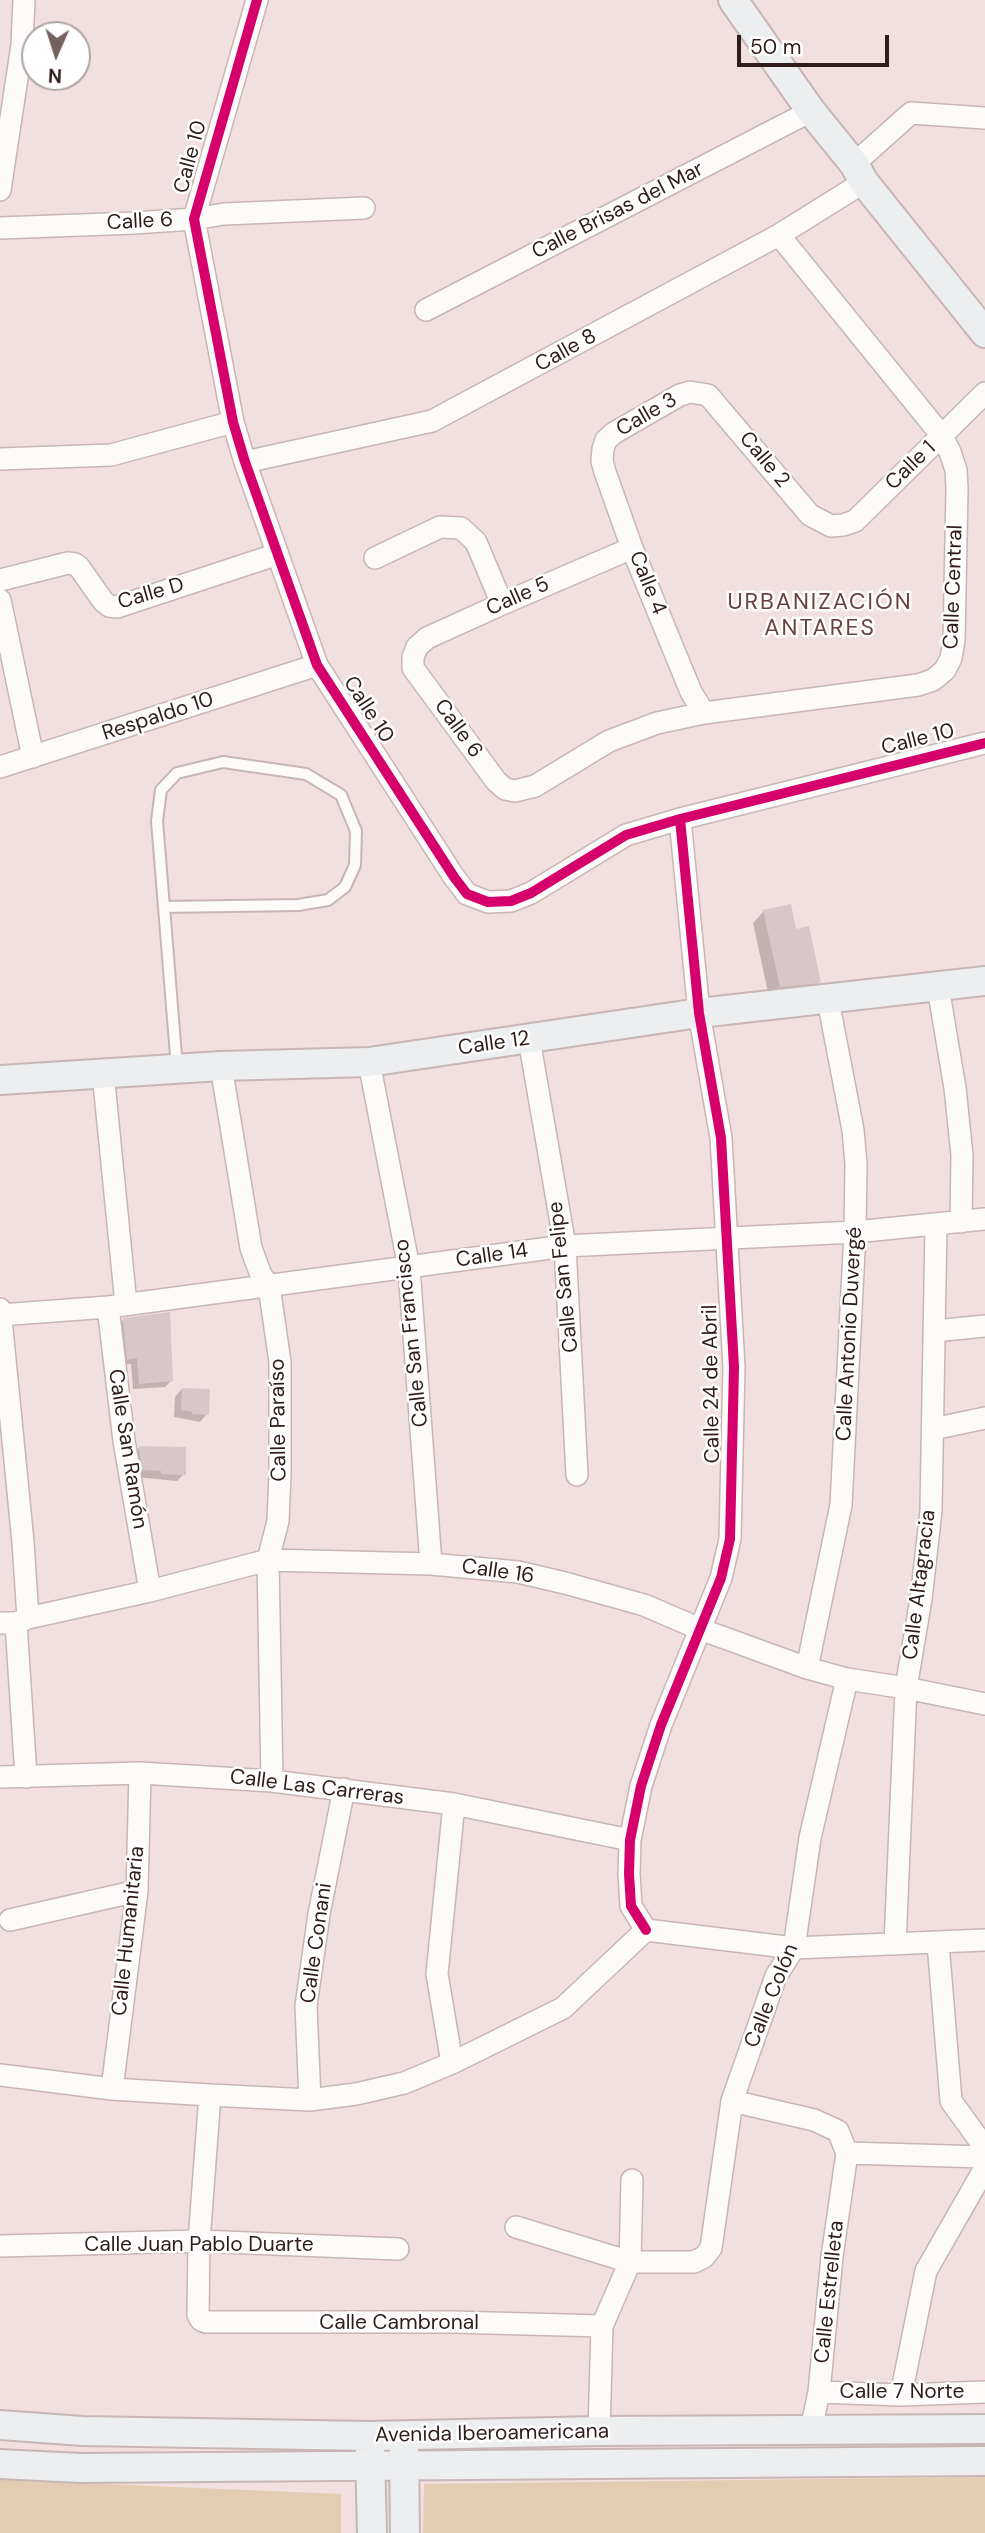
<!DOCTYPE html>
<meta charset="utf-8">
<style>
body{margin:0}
#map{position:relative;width:985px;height:2533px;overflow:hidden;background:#f1e0df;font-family:"DM Sans",sans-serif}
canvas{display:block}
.north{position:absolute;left:21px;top:21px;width:70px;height:70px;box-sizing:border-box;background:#fff;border:2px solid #aca4a4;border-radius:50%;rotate:183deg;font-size:19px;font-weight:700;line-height:28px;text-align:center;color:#2f1c1b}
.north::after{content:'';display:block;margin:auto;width:24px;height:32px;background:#736160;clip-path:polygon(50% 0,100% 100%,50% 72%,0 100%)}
.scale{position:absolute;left:737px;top:35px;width:152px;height:32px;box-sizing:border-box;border:4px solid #2f1c1b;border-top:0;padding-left:9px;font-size:21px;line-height:24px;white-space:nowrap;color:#2f1c1b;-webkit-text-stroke:5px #fff;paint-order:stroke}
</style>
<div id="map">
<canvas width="985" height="2533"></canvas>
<div class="north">N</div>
<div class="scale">50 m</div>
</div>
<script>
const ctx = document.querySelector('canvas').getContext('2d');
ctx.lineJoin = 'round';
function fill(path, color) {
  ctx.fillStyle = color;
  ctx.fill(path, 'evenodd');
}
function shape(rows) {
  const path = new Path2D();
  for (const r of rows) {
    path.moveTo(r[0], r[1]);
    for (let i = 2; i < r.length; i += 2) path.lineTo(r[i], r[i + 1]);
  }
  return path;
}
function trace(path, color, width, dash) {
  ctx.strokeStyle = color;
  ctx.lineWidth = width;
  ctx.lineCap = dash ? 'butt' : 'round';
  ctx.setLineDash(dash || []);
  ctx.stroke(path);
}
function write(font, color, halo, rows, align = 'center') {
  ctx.font = font + ' "DM Sans",sans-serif';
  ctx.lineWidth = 5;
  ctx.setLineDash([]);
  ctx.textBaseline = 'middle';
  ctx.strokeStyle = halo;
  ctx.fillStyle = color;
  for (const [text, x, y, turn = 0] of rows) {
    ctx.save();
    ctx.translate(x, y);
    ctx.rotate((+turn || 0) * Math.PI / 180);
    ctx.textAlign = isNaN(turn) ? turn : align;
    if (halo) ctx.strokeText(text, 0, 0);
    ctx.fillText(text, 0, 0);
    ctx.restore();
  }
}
const green = shape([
 [0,2474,54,2482,341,2494,341,2533,0,2533],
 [985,2477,985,2533,423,2533,424,2484]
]);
const shadow = shape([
 [764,911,795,931,819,982,808,993,769,997,753,923],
 [123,1320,171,1381,165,1387,133,1389,131,1364,121,1365,117,1326],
 [182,1389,207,1414,200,1422,174,1417,175,1397],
 [139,1448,184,1474,177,1481,136,1477,132,1455]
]);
const building = shape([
 [791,904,796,929,809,926,821,983,780,987,763,910],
 [170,1312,173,1381,139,1384,137,1358,127,1360,123,1318],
 [182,1388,210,1389,209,1415,192,1414,192,1412,181,1410],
 [139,1446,186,1447,186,1475,161,1474,161,1471,142,1470]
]);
const lane = shape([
 [164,907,298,905,328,900,345,887,355,865,356,831,341,795,306,774,223,762,177,773,161,790,157,821,177,1068]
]);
const street = shape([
 [257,0,194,219,233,422,245,462,317,665,454,877,467,894,488,902,511,901,531,893,626,835,680,819,985,743],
 [854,164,911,113,985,118],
 [0,190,22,45,24,0],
 [0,228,134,223,194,219,224,214,364,208],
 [426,310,811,111],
 [0,459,111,455,233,422],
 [245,462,432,421,779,235,864,182],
 [632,548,502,604,427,638,417,647,413,657,413,668,496,781,505,789,515,791,535,786,609,741,657,723,704,713,918,685,933,680,945,670,951,658,954,641,957,489,956,470,950,452,942,436,779,235],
 [375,558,440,527,461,528,476,542,502,604],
 [0,580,68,563,75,564,79,567,103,601,109,606,117,607,278,554],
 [0,600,33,757],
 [704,713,691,692,632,548,605,472,602,461,603,449,606,440,614,433,680,395,690,392,708,395,810,515,831,526,843,525,855,521,985,393],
 [0,767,317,665],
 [938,987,955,1088,962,1155,961,1222],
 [529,1039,565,1246,577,1475],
 [369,1062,409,1268,431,1564],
 [221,1066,251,1248,261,1275,269,1286,280,1362,280,1474,278,1521,268,1560,272,1781],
 [103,1073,126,1304],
 [108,1307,124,1441,150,1591],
 [0,1309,23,1542,28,1618],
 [0,1315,108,1307,565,1246,855,1232,985,1219],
 [935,1331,985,1326],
 [933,1429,985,1418],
 [0,1623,16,1623,28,1618,150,1591,268,1560,431,1564,518,1572,565,1583,644,1605,700,1629,807,1668,847,1679,906,1688,985,1704],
 [16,1623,26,1777],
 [807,1668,841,1505,855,1232,856,1164,853,1130,828,1000],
 [0,1777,140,1773,272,1781,454,1804,630,1840],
 [10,1920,137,1891],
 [646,1930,631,1906,629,1874,630,1840,641,1786,661,1725,721,1578,730,1539,734,1367,721,1138,699,1013,680,819],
 [938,1943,951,2101,985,2148],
 [895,1944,906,1688,921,1599,931,1511,936,1225],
 [452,2063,437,1974,454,1804],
 [0,2075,112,2089,210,2095,310,2100,356,2094,404,2083,452,2063,563,2008,646,1930,794,1948,985,1940],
 [112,2089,137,1891,140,1773],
 [210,2095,199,2241,198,2315,201,2320,206,2322,452,2322,602,2326],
 [310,2100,306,2006,319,1914,344,1789],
 [732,2101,814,2120,838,2131,847,2153,985,2157],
 [516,2227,630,2262,694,2262,704,2257,711,2248,732,2101,776,1976,794,1948,810,1838,847,1679],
 [0,2246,199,2241,398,2249],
 [819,2392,901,2395,985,2392],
 [901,2395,926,2271,985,2168],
 [811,2430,819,2392,832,2257,847,2153],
 [599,2431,602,2326,630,2262,632,2180]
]);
const secondary = shape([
 [733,0,811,111,854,164,864,182,985,333],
 [0,1080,221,1066,369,1062,699,1013,985,981],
 [0,2425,82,2431,369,2436,599,2431,985,2429],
 [404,2448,405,2533],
 [370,2449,372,2533],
 [0,2464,81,2468,985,2461]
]);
const cycleway = shape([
 [257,0,194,219,233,422,245,462,317,665,454,877,467,894,488,902,511,901,531,893,626,835,680,819,985,743],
 [646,1930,631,1906,629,1874,630,1840,641,1786,661,1725,721,1578,730,1539,734,1367,721,1138,699,1013,680,819]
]);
const streetNames = [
 ["Calle 10",191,157,-75],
 ["Calle Brisas del Mar",618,211,-27],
 ["Calle 6",140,222,-3],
 ["Calle 8",566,351,-29],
 ["Calle 3",647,415,-30],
 ["Calle 2",764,460,50],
 ["Calle 1",911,466,-44],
 ["Calle 4",647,583,68],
 ["Calle Central",954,587,-88],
 ["Calle D",151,594,-16],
 ["Calle 5",518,597,-24],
 ["Calle 10",368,710,57],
 ["Respaldo 10",158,717,-18],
 ["Calle 6",458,729,54],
 ["Calle 10",918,740,-14],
 ["Calle 12",494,1044,-8],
 ["Calle 14",492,1256,-8],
 ["Calle San Felipe",564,1277,-96],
 ["Calle San Francisco",412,1333,-96],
 ["Calle Antonio Duvergé",850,1334,-87],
 ["Calle 24 de Abril",712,1384,-91],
 ["Calle Paraíso",279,1420,-91],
 ["Calle San Ramón",127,1449,81],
 ["Calle 16",498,1572,8],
 ["Calle Altagracia",920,1585,-83],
 ["Calle Las Carreras",317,1788,7],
 ["Calle Humanitaria",129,1931,-84],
 ["Calle Conani",317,1943,-82],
 ["Calle Colón",772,1996,-68],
 ["Calle Juan Pablo Duarte",199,2245],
 ["Calle Estrelleta",830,2292,-84],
 ["Calle Cambronal",399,2323],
 ["Calle 7 Norte",902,2392],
 ["Avenida Iberoamericana",492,2434,-1]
];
const neighbourhoodNames = [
 ["URBANIZACIÓN",820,603],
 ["ANTARES",820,629]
];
fill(green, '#e3ccb1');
fill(shadow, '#0003');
fill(building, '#d8c7c9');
trace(lane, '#c7b6b5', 14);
trace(street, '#c7b6b5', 24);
trace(secondary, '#c7b6b5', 32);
trace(lane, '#fdfafa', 10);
trace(street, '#fdfafa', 21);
trace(secondary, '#edeeef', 28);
trace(cycleway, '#d6006c', 10);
write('21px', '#2f1c1b', '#fff', streetNames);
ctx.letterSpacing = '2px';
write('23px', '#6a403f', '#fff', neighbourhoodNames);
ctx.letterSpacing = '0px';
</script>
